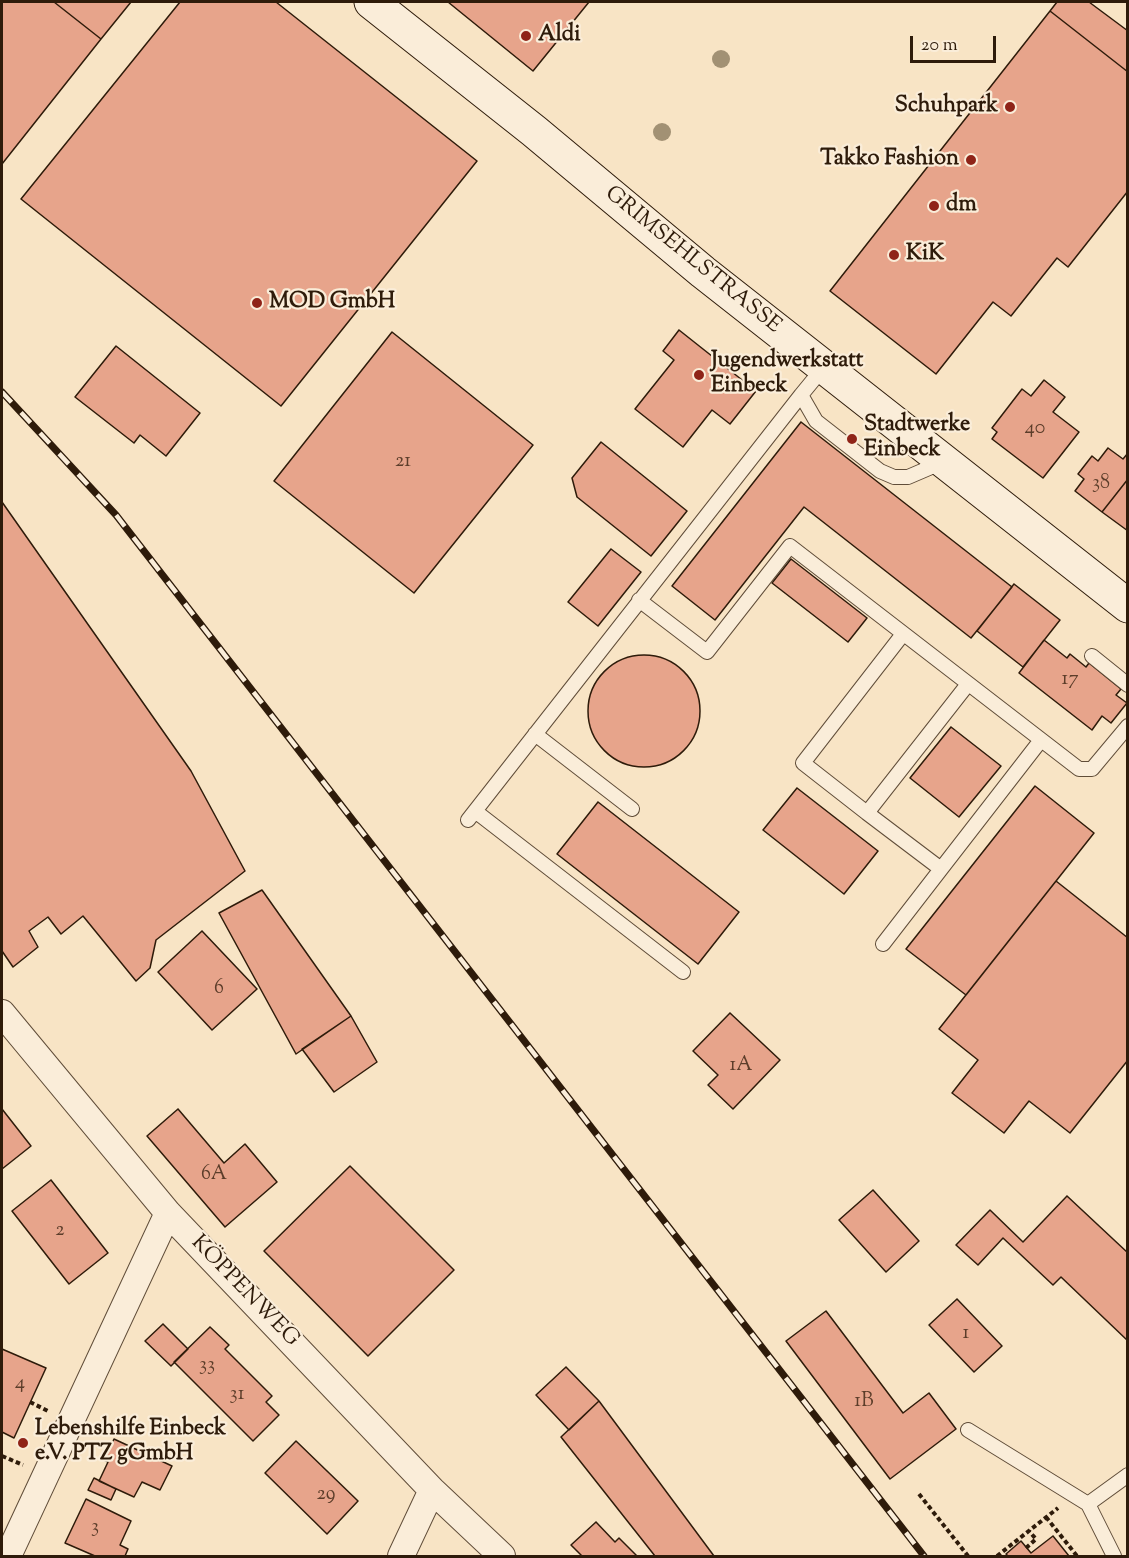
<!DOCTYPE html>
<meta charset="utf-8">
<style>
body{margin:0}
#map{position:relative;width:1129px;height:1558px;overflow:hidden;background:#f8e4c5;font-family:"Sorts Mill Goudy",serif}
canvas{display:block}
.frame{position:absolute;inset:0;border:3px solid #2e1b0a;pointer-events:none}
.scale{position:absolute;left:910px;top:36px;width:86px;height:27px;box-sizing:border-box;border:3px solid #2e1b0a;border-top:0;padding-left:8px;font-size:18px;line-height:21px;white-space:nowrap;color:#2e1b0a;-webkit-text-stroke:4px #faedd9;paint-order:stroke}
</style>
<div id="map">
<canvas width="1129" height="1558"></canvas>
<div class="frame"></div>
<div class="scale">20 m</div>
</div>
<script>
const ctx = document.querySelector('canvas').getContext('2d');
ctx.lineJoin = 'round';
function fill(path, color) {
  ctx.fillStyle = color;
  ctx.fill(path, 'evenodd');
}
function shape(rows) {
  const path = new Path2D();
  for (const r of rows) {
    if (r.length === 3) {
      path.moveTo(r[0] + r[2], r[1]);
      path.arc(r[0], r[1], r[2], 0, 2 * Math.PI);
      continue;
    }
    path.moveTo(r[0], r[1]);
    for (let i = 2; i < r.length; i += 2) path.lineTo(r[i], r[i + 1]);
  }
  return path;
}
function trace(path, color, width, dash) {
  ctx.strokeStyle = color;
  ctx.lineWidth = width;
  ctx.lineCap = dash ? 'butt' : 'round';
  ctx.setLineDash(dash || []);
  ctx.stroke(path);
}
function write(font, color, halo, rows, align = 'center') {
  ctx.font = font + ' "Sorts Mill Goudy",serif';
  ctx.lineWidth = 4.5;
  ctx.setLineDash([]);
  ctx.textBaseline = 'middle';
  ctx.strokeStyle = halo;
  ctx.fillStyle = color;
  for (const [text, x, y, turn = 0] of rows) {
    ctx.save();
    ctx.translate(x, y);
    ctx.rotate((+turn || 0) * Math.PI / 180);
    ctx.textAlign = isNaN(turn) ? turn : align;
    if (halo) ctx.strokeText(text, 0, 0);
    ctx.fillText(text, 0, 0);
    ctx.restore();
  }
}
const building = shape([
 [2,2,54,2,101,39,2,164,2,2],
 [54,2,131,2,101,39,54,2],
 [180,2,276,2,477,161,281,406,21,199,180,2],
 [448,2,589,2,533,71,448,2],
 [1057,2,1089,2,1128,31,1128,72,1050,11,1057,2],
 [1050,11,1128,72,1128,191,1068,267,1057,258,1011,316,993,302,936,374,830,291,1050,11],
 [679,330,756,391,730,424,712,410,683,447,635,409,674,360,663,351,679,330],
 [392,332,533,445,414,593,274,481,392,332],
 [116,346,200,413,166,456,140,435,134,443,75,397,116,346],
 [1044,380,1065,397,1053,412,1079,432,1043,478,992,439,997,432,992,428,1022,389,1031,396,1044,380],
 [801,422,1012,587,971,638,804,507,715,620,672,586,801,422],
 [601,442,687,511,651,556,577,497,572,478,601,442],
 [1108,448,1123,459,1128,453,1128,479,1102,512,1075,491,1084,479,1078,474,1092,456,1098,461,1108,448],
 [1128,479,1128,531,1102,512,1128,479],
 [2,502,191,771,245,871,156,940,150,968,136,981,83,916,61,934,48,917,29,931,38,947,13,967,2,951,2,502],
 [611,549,641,572,598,626,568,602,611,549],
 [791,559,867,618,848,642,772,583,791,559],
 [1014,584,1060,620,1023,667,977,631,1014,584],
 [1044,640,1067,658,1070,654,1086,667,1089,663,1121,689,1116,695,1127,703,1111,723,1102,716,1092,730,1019,673,1044,640],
 [644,711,56],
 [951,727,1001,766,959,817,910,778,951,727],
 [1035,786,1094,833,966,995,906,949,1035,786],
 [797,788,878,851,844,894,763,830,797,788],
 [598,802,739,912,698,964,557,854,598,802],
 [1056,881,1128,938,1128,1060,1070,1133,1029,1101,1004,1133,952,1093,978,1060,939,1029,1056,881],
 [262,890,351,1016,296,1054,219,913,262,890],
 [202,931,257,989,212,1030,158,972,202,931],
 [730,1013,780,1060,733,1109,708,1085,718,1075,693,1051,730,1013],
 [351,1016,377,1062,334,1092,302,1049,351,1016],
 [2,1109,31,1146,2,1169,2,1109],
 [178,1109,224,1163,245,1144,277,1182,225,1227,147,1136,178,1109],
 [350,1166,454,1270,368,1356,264,1251,350,1166],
 [51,1180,108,1253,69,1284,12,1211,51,1180],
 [873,1190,919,1241,886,1272,839,1220,873,1190],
 [1067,1196,1128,1253,1128,1341,1061,1277,1053,1285,1003,1238,978,1265,956,1245,990,1210,1023,1242,1067,1196],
 [957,1299,1002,1346,974,1372,929,1325,957,1299],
 [826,1311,903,1413,929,1393,956,1429,890,1479,786,1341,826,1311],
 [163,1324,188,1349,171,1366,145,1341,163,1324],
 [210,1327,229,1345,225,1349,272,1396,266,1402,279,1415,253,1441,174,1362,210,1327],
 [2,1349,46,1368,14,1438,2,1432,2,1349],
 [566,1367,599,1401,569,1430,536,1395,566,1367],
 [599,1401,714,1556,655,1556,561,1437,599,1401],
 [114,1439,172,1466,160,1490,142,1482,134,1497,99,1481,108,1462,104,1460,114,1439],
 [296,1441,358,1501,327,1534,265,1473,296,1441],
 [94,1478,116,1489,111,1500,88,1490,94,1478],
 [86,1499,131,1521,120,1545,128,1549,125,1556,95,1556,65,1543,86,1499],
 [596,1522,615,1542,619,1538,637,1556,582,1556,571,1545,596,1522],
 [1053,1536,1069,1556,1008,1556,1006,1554,1021,1541,1031,1553,1053,1536]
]);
const path = shape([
 [30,1402,48,1411],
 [2,1456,23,1465],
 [919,1494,968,1556],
 [1046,1517,1077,1556],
 [1026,1548,1036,1539,1029,1531],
 [997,1556,1058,1508]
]);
const service = shape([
 [824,367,801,395,816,421,880,471,894,477,908,477,943,462],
 [639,600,707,652,790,546,1079,769,1092,769,1128,726],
 [903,634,803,763,867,813,968,684],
 [1092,656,1128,685],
 [535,734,632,809],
 [475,811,683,972],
 [867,813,941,869,1041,740],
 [468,820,801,395],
 [883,944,941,869],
 [968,1430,1088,1504],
 [1114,1556,1088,1504,1128,1475]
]);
const minor = shape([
 [2,1013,168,1213,432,1490,502,1556],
 [8,1556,168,1213],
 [401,1556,432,1490]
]);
const secondary = shape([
 [371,2,534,131,703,272,1128,606]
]);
const rail = shape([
 [2,392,116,515,924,1556]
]);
const trees = [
 [721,59],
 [662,132]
];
const markers = [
 [526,36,6,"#8f2418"],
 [1010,107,6,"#8f2418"],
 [971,160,6,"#8f2418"],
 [934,206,6,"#8f2418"],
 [894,255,6,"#8f2418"],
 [257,303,6,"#8f2418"],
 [699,375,6,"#8f2418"],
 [852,439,6,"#8f2418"],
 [23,1443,6,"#8f2418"]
];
const numberNames = [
 ["40",1035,430],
 ["21",403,463],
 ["38",1101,485],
 ["17",1070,681],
 ["6",219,990],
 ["1A",741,1067],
 ["6A",214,1176],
 ["2",60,1232],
 ["1",966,1335],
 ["33",207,1367],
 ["4",20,1385],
 ["31",237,1396],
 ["1B",864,1403],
 ["29",326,1496],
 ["3",95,1529]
];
const poiNames = [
 ["Aldi",538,36],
 ["Schuhpark",998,107,"right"],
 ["Takko Fashion",959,160,"right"],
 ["dm",946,206],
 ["KiK",906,255],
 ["MOD GmbH",269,303],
 ["Jugendwerkstatt",711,362],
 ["Einbeck",711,387],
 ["Stadtwerke",864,426],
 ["Einbeck",864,451],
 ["Lebenshilfe Einbeck",35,1430],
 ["e.V. PTZ gGmbH",35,1455]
];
const streetNames = [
 ["GRIMSEHLSTRASSE",692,261,39],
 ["KÖPPENWEG",244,1292,46]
];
fill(building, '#e7a48b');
trace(building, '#2e1b0a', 1.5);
trace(service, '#604d39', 16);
trace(minor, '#604d39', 28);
trace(secondary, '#2e1b0a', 35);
trace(path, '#2e1b0a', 4, [4.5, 3]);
trace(service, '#faedd9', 14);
trace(minor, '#faedd9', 26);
trace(secondary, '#faedd9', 33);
trace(rail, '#2e1b0a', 7);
trace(rail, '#faedd9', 4.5, [14]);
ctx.fillStyle = '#a29174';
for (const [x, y] of trees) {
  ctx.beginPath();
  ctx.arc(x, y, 9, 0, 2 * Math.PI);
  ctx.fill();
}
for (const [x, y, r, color] of markers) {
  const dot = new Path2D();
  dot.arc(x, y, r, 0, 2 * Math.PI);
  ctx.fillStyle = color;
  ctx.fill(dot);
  trace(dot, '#faedd9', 2);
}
write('20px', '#5c3d2a', null, numberNames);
write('bold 22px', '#2e1b0a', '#faedd9', poiNames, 'left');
write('22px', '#2e1b0a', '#faedd9', streetNames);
</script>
